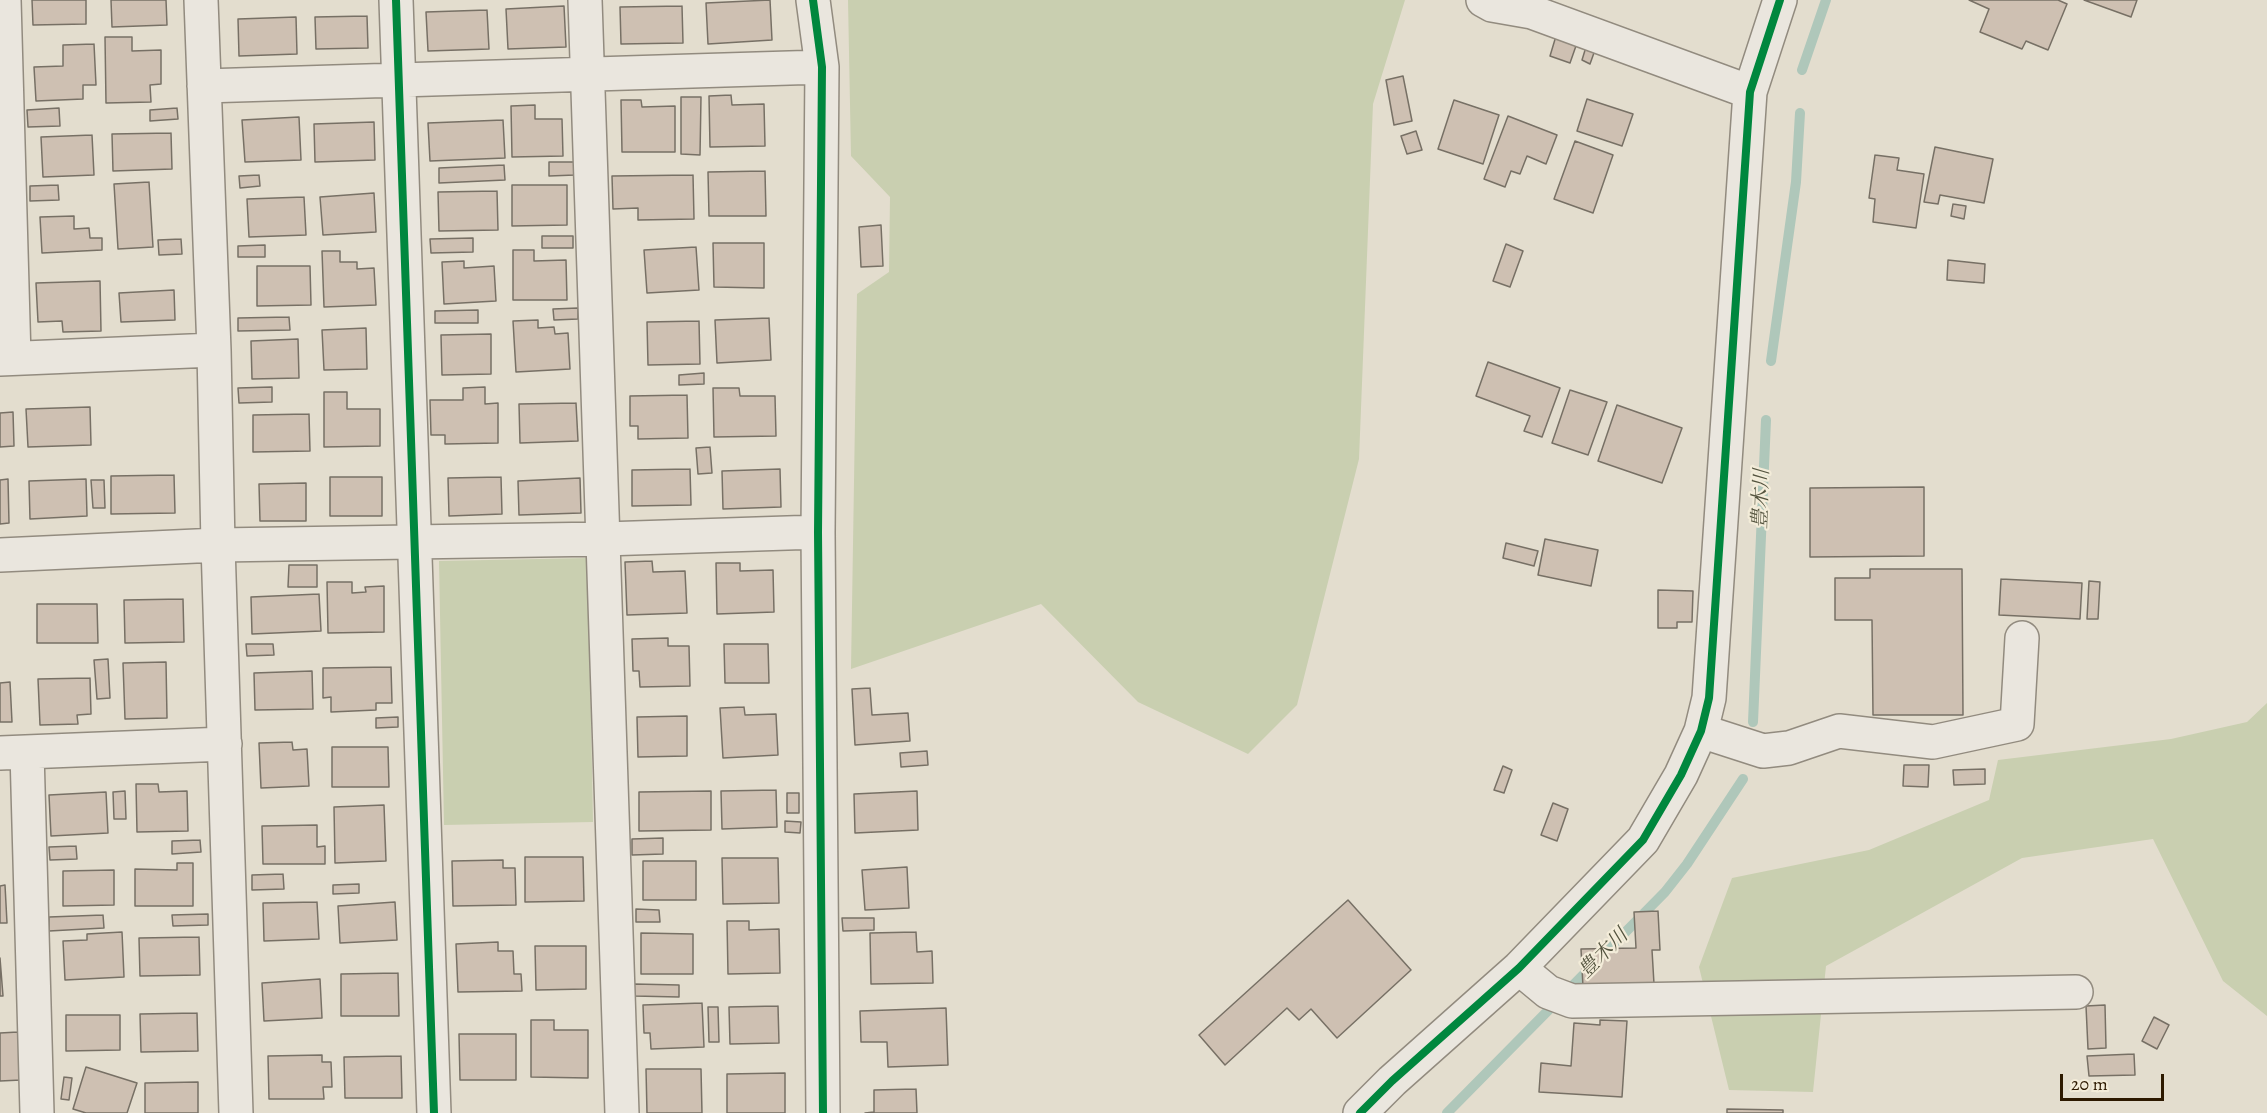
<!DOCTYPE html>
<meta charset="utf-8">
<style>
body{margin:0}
#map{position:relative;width:2267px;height:1113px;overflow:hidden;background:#e3ddce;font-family:Alegreya,serif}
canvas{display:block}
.scale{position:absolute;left:2060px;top:1074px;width:104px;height:27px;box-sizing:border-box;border:3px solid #2d1900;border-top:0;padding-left:8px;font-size:18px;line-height:21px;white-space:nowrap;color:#2d1900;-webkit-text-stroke:4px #f3ecd9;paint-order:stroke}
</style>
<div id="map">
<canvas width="2267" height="1113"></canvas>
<div class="scale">20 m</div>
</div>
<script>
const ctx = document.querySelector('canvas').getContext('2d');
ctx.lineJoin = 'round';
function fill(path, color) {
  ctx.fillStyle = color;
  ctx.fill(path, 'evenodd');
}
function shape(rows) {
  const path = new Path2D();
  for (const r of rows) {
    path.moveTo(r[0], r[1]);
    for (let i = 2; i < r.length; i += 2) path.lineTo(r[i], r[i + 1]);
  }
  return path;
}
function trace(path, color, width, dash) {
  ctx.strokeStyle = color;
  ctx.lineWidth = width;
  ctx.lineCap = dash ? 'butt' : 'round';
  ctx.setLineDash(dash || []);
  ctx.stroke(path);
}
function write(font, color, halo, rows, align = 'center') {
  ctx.font = font + ' Alegreya,"Noto Serif JP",serif';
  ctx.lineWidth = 4.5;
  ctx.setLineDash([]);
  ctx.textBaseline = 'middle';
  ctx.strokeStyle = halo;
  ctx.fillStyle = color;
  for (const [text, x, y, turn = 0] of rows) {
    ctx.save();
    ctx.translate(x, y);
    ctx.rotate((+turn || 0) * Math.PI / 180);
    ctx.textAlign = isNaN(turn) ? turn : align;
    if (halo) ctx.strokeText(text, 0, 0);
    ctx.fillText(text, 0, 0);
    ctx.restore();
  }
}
const green = shape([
 [848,0,1405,0,1373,104,1359,459,1297,705,1248,754,1138,702,1041,604,851,669,857,294,889,272,890,197,851,156],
 [588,558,593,822,444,825,439,561],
 [2267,703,2267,1016,2223,981,2153,839,2022,858,1826,966,1813,1092,1729,1090,1699,967,1732,878,1869,850,1989,800,1998,760,2171,739,2247,722]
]);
const stream = shape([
 [1802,70,1826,0],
 [1771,361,1796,182,1800,113],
 [1753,722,1766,420],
 [1447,1113,1665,892,1687,864,1743,779]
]);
const building = shape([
 [32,0,86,0,86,24,33,25,32,0],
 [111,0,166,0,167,25,112,27,111,0],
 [770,0,772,40,708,44,706,3,770,0],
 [1969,0,2058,0,2067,4,2048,50,2026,41,2022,49,1980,32,1989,9,1969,0],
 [2084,0,2137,0,2131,17,2084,0],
 [564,6,566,47,508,49,506,9,564,6],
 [682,6,683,43,621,44,620,7,682,6],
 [487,10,489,49,428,51,426,12,487,10],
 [367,16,368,48,316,49,315,17,367,16],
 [296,17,297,54,239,56,238,19,296,17],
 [1556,36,1577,43,1570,63,1550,56,1556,36],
 [105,37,132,37,132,51,161,50,161,84,150,85,151,102,106,103,105,37],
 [94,44,96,85,83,85,83,99,36,101,34,67,63,66,63,45,94,44],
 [1586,47,1595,50,1590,64,1582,60,1586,47],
 [1403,76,1412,121,1394,125,1386,80,1403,76],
 [731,95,732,105,764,104,765,146,710,147,709,96,731,95],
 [681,97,701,97,700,155,681,154,681,97],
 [1587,99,1633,114,1622,146,1577,131,1587,99],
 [621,100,641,100,642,107,675,106,675,152,622,152,621,100],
 [1454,100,1499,115,1483,164,1438,149,1454,100],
 [535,105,535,119,562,119,563,156,512,157,511,106,535,105],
 [59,108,60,126,28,127,27,110,59,108],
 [177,108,178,119,150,121,150,110,177,108],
 [1508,116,1557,135,1546,164,1527,156,1520,174,1511,171,1505,187,1484,179,1508,116],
 [299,117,301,160,245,162,242,120,299,117],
 [503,120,505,158,430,161,428,123,503,120],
 [374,122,375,160,315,162,314,124,374,122],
 [1416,131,1422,150,1407,154,1401,136,1416,131],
 [171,133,172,169,113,171,112,134,171,133],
 [92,135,94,175,43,177,41,137,92,135],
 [1575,141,1613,155,1593,213,1554,199,1575,141],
 [1935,147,1993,159,1984,203,1940,195,1938,204,1924,202,1935,147],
 [1875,155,1899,158,1897,170,1924,174,1916,228,1873,222,1875,199,1869,198,1875,155],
 [549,162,575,162,575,175,549,176,549,162],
 [504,165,505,180,439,183,439,168,504,165],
 [765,171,766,216,709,216,708,172,765,171],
 [259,175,260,186,240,188,239,176,259,175],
 [693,175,694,219,638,220,638,208,613,209,612,176,693,175],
 [149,182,153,247,118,249,114,184,149,182],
 [58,185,59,200,30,201,30,186,58,185],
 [512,185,567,185,567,225,512,226,512,185],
 [497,191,498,230,439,231,438,192,497,191],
 [374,193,376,232,323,235,320,197,374,193],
 [304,197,306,235,249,237,247,199,304,197],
 [1953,204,1966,206,1964,219,1951,216,1953,204],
 [74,216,74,229,89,228,90,238,102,238,102,250,42,253,40,217,74,216],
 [881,225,883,266,861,267,859,227,881,225],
 [542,236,573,236,573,248,542,248,542,236],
 [473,238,473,252,431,253,430,239,473,238],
 [181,239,182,254,159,255,158,240,181,239],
 [713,243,764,243,764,288,714,287,713,243],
 [1506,244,1523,251,1510,287,1493,281,1506,244],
 [265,245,265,257,238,257,238,246,265,245],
 [696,247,699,290,647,293,644,250,696,247],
 [513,250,534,250,534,261,566,260,567,300,513,300,513,250],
 [322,251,340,251,340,262,357,262,357,269,374,268,376,305,324,307,322,251],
 [1948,260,1985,264,1984,283,1947,280,1948,260],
 [464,261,464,268,494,266,496,301,444,304,442,262,464,261],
 [257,266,310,266,311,305,257,306,257,266],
 [100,281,101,331,63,332,62,321,38,322,36,283,100,281],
 [174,290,175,320,121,322,119,293,174,290],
 [578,308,578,319,554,320,553,309,578,308],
 [478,310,478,323,435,323,435,311,478,310],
 [289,317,290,330,238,331,238,318,289,317],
 [769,318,771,360,717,363,715,320,769,318],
 [538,320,538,328,554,327,555,334,568,333,570,369,516,372,513,321,538,320],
 [699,321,700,364,648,365,647,322,699,321],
 [366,328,367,369,324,370,322,330,366,328],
 [491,334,491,374,442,375,441,335,491,334],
 [298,339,299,378,252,379,251,341,298,339],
 [1488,362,1560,388,1542,437,1524,431,1530,416,1476,396,1488,362],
 [704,373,704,384,679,385,679,375,704,373],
 [272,387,272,402,239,403,238,388,272,387],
 [485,387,485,404,498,403,498,443,445,444,445,435,431,435,430,400,463,400,463,388,485,387],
 [713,388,739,388,740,396,775,396,776,436,714,437,713,388],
 [1570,390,1607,402,1588,455,1552,443,1570,390],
 [324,392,347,392,347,409,380,409,380,446,324,447,324,392],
 [687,395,688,438,638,439,638,426,630,426,630,396,687,395],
 [576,403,578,441,520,443,519,404,576,403],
 [1617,405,1682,428,1662,483,1598,461,1617,405],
 [90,407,91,445,28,447,26,409,90,407],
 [13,412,14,446,0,447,0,413,13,412],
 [309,414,310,451,253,452,253,415,309,414],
 [710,447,712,473,698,474,696,448,710,447],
 [690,469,691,505,632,506,632,470,690,469],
 [780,469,781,507,723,509,722,471,780,469],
 [174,475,175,513,111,514,111,476,174,475],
 [330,477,382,477,382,516,330,516,330,477],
 [501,477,502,514,449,516,448,478,501,477],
 [580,478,581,513,519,515,518,481,580,478],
 [8,479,9,523,0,524,0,480,8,479],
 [86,479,87,516,30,519,29,481,86,479],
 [91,480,104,480,105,508,93,508,91,480],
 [306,483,306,521,260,521,259,484,306,483],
 [1924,487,1924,556,1810,557,1810,488,1924,487],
 [1545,539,1598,550,1591,586,1538,575,1545,539],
 [1506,543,1538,551,1534,566,1503,558,1506,543],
 [652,561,653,572,685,571,687,613,627,615,625,562,652,561],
 [716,563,740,563,740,571,773,570,774,612,717,614,716,563],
 [289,565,317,565,317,587,288,587,289,565],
 [1870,569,1962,569,1963,715,1873,715,1872,620,1835,620,1835,578,1870,578,1870,569],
 [2001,579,2082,583,2080,619,1999,615,2001,579],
 [2089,581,2100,582,2098,619,2087,619,2089,581],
 [327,582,352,582,352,593,366,592,365,587,384,586,384,632,328,633,327,582],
 [1658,590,1693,591,1692,622,1677,622,1677,628,1658,628,1658,590],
 [319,594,321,631,252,634,251,597,319,594],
 [183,599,184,642,125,643,124,600,183,599],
 [37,604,97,604,98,643,37,643,37,604],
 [668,638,668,646,689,646,690,686,640,687,639,671,633,671,632,639,668,638],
 [246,644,273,644,274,655,247,656,246,644],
 [724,644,768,644,769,683,725,683,724,644],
 [108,659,110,698,97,699,94,660,108,659],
 [166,662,167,718,125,719,123,663,166,662],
 [391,667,392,703,376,703,376,710,331,712,331,697,323,698,323,668,391,667],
 [312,671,313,709,255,710,254,673,312,671],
 [90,678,91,714,77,715,78,724,40,725,38,679,90,678],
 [10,682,12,722,0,722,0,683,10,682],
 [870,688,872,715,908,713,910,741,855,745,852,689,870,688],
 [744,707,745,715,776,714,778,755,723,758,720,708,744,707],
 [687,716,687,756,638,757,637,717,687,716],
 [398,717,398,727,376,728,376,718,398,717],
 [292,742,293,750,307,749,309,786,261,788,259,743,292,742],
 [332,747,388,747,389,787,332,787,332,747],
 [927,751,928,765,901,767,900,753,927,751],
 [1904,765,1929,765,1928,787,1903,786,1904,765],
 [1503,766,1512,770,1504,793,1494,790,1503,766],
 [1985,769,1985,784,1954,785,1953,770,1985,769],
 [136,784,158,784,159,792,187,791,188,831,137,832,136,784],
 [776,790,777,827,722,829,721,791,776,790],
 [125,791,126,819,114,819,113,792,125,791],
 [711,791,711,830,639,831,639,792,711,791],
 [917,791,918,830,855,833,854,794,917,791],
 [106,792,108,833,51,836,49,795,106,792],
 [787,793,799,793,799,813,787,813,787,793],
 [1553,803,1568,809,1557,841,1541,835,1553,803],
 [384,805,386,861,335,863,334,807,384,805],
 [785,821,801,822,800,833,785,832,785,821],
 [317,825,317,847,325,846,325,864,263,864,262,826,317,825],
 [663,838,663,854,632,855,632,839,663,838],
 [200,840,201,852,172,854,172,841,200,840],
 [76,846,77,859,50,860,49,847,76,846],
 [525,857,583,857,584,901,525,902,525,857],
 [722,858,778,858,779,903,723,904,722,858],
 [503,860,503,868,515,868,516,905,453,906,452,861,503,860],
 [643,861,696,861,696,900,643,900,643,861],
 [177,863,193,863,193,906,135,906,135,869,177,870,177,863],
 [907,867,909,908,865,910,862,870,907,867],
 [114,870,114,905,63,906,63,871,114,870],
 [283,874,284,889,252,890,252,875,283,874],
 [359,884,359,893,333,894,333,885,359,884],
 [5,885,7,923,0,923,0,886,5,885],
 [1348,900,1411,970,1337,1038,1311,1009,1299,1020,1287,1008,1225,1065,1199,1035,1348,900],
 [317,902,319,939,264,941,263,903,317,902],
 [395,902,397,940,340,943,338,906,395,902],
 [636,909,659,910,660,922,636,922,636,909],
 [1658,911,1660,950,1652,950,1654,984,1583,987,1581,949,1636,948,1634,912,1658,911],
 [208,914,208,925,173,926,172,915,208,914],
 [103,915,104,928,49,931,49,917,103,915],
 [842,918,874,918,874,930,843,931,842,918],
 [727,921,749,921,749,930,779,929,780,973,728,974,727,921],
 [122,932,124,977,65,980,63,941,87,940,87,934,122,932],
 [916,932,917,952,932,951,933,983,871,984,870,933,916,932],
 [641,933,693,934,693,974,641,974,641,933],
 [199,937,200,975,140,976,139,938,199,937],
 [498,942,498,951,513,951,514,974,521,974,522,991,458,992,456,944,498,942],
 [535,946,586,946,586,989,536,990,535,946],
 [0,958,3,996,0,996,0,958],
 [398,973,399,1016,341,1016,341,974,398,973],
 [320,979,322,1018,264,1021,262,983,320,979],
 [634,984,679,985,679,997,634,996,634,984],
 [702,1003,704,1047,651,1049,650,1033,644,1033,643,1005,702,1003],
 [2105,1005,2106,1048,2088,1049,2086,1006,2105,1005],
 [778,1006,779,1043,730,1044,729,1007,778,1006],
 [708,1007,718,1007,719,1042,709,1042,708,1007],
 [946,1008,948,1065,888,1067,887,1042,861,1042,860,1011,946,1008],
 [197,1013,198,1051,141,1052,140,1014,197,1013],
 [66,1015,120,1015,120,1050,66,1051,66,1015],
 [2154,1017,2169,1025,2157,1049,2142,1041,2154,1017],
 [531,1020,554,1020,554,1030,588,1030,588,1078,531,1077,531,1020],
 [1600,1020,1627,1021,1622,1097,1539,1092,1541,1063,1571,1066,1574,1023,1600,1025,1600,1020],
 [18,1032,21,1080,0,1081,0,1033,18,1032],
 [459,1034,516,1034,516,1080,460,1080,459,1034],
 [2134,1054,2135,1075,2089,1076,2087,1056,2134,1054],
 [322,1055,322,1062,331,1062,332,1087,323,1087,324,1099,269,1099,268,1056,322,1055],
 [401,1056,402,1098,345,1098,344,1057,401,1056],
 [86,1067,137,1083,127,1113,86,1113,73,1109,86,1067],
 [646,1069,701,1069,702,1113,647,1113,646,1069],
 [785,1073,785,1113,727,1113,727,1074,785,1073],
 [64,1077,72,1078,69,1100,61,1099,64,1077],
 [198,1082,198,1113,145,1113,145,1083,198,1082],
 [916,1089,917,1113,865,1113,874,1112,874,1090,916,1089],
 [1727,1109,1783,1110,1783,1113,1727,1113,1727,1109]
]);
const minor = shape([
 [4,0,14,358],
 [201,0,214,350,218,545,236,1113],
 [396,0,434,1113],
 [585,0,622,1113],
 [813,0,822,67,818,532,823,1113],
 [1483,0,1492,5,1532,12,1750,92],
 [204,86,822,67],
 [0,359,214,350],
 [0,555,218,545,604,539,818,532],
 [1701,731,1763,751,1789,748,1839,731,1933,742,2017,724,2022,638],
 [27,752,37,1113],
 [0,753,225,744],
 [1519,968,1548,992,1572,1001,2076,992],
 [1360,1113,1392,1081,1519,968,1643,840,1681,775,1701,731,1709,698,1750,92,1780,0]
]);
const cycleway = shape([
 [396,0,434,1113],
 [813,0,822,67,818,532,823,1113],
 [1360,1113,1392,1081,1519,968,1643,840,1681,775,1701,731,1709,698,1750,92,1780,0]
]);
const waterNames = [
 ["豊木川",1762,499,-88],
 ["豊木川",1604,954,-45]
];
fill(green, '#c9cfb0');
trace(stream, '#afc7ba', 10);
fill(building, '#cec0b2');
trace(building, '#777065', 1.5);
trace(minor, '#928b7f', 36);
trace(minor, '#eae6de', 33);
trace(cycleway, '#00873e', 8);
write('italic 20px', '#53533e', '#f3ecd9', waterNames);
</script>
